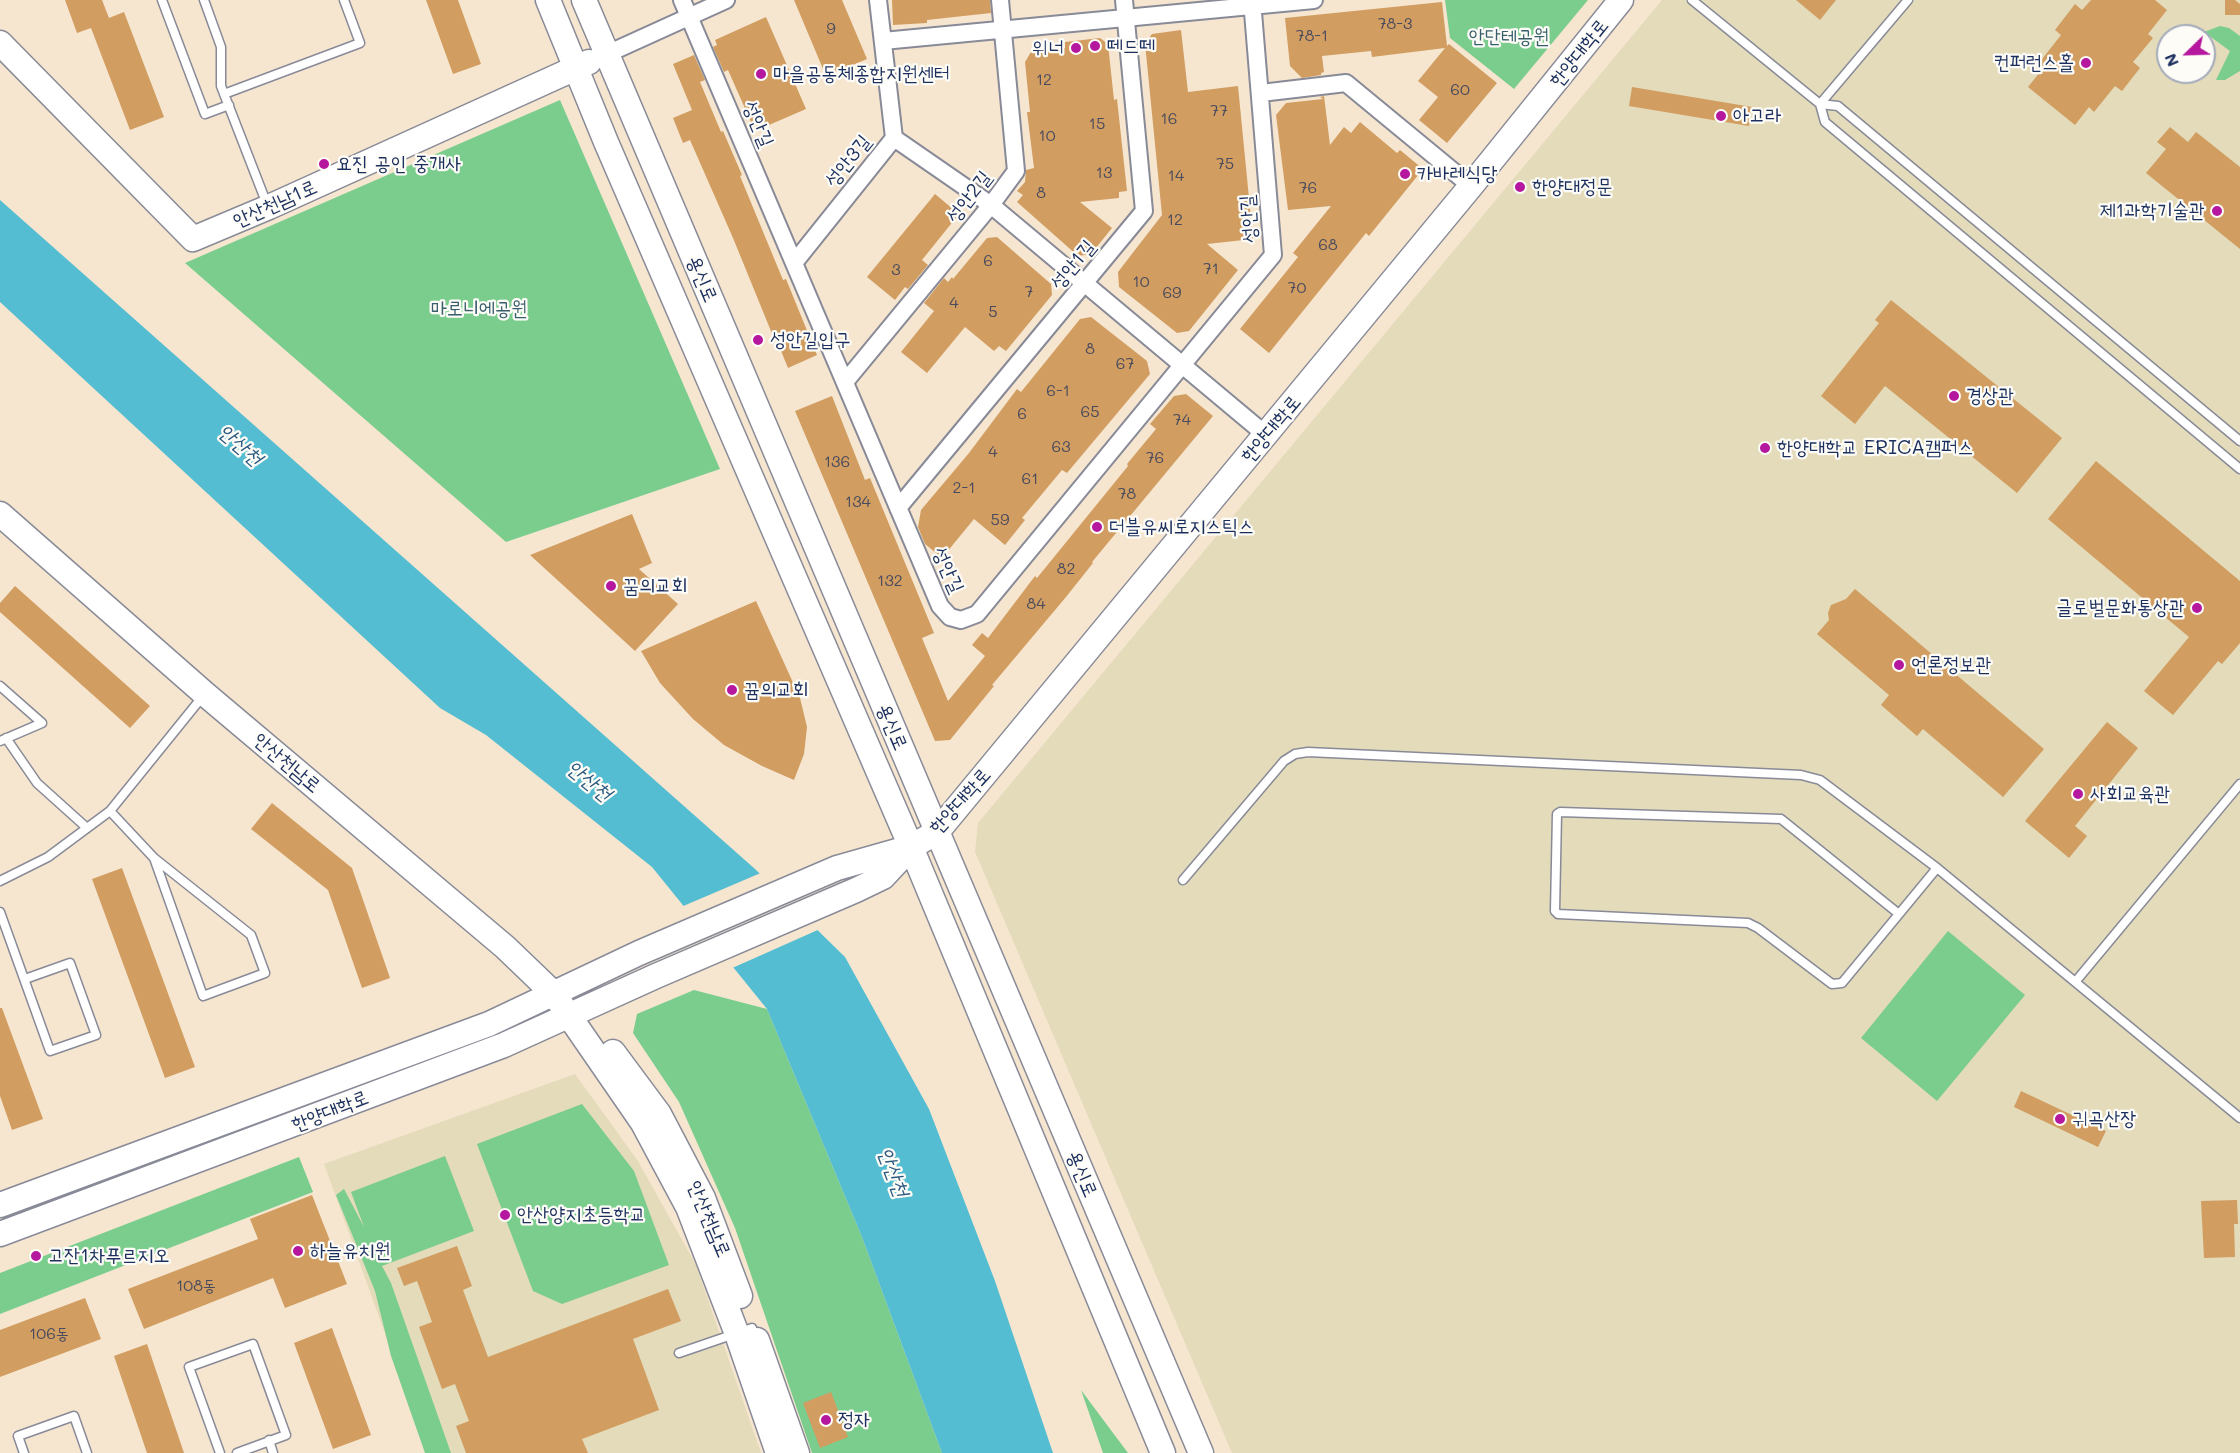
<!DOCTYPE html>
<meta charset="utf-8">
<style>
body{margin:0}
#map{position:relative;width:2240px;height:1453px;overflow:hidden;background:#f6e6d0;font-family:Mali,sans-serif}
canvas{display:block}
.north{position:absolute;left:2156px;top:24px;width:60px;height:60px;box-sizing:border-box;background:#fdfcf7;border:2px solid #a3aaba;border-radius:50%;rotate:247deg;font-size:16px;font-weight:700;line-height:24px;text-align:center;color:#1b2f5e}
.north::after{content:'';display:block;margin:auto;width:21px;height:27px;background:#b5179e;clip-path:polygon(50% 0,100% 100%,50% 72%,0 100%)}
</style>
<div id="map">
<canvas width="2240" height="1453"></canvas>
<div class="north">N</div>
</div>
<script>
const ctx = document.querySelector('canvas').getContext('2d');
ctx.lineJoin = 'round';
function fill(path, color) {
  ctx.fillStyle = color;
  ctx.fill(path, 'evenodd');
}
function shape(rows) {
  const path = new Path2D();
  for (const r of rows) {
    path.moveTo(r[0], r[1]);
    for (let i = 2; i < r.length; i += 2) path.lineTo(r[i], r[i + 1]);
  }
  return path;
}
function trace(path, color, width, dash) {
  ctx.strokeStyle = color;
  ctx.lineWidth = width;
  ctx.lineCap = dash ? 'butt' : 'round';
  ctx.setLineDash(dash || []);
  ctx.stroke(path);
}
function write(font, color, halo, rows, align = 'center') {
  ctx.font = font + ' Mali,"Poor Story",sans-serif';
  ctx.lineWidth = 4.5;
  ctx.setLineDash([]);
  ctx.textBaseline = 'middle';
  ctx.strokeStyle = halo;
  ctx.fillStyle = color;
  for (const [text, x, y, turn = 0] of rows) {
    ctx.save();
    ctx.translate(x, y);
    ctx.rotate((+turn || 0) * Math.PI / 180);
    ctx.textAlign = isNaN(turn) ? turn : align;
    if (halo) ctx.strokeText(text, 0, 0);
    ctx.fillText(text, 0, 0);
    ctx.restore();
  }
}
const built = shape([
 [1662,0,2240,0,2240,1453,1232,1453,975,852,978,823],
 [2168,36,2204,36,2204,72,2168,72],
 [575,1074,638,1161,696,1265,761,1453,428,1453,324,1164]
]);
const green = shape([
 [1445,0,1588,0,1514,89,1450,38],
 [2220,26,2229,28,2240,36,2240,71,2225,80,2216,80,2230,51,2204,32],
 [560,100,720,469,506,542,185,263],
 [1948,931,2025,995,1937,1101,1861,1038],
 [694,990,767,1009,862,1237,942,1453,812,1453,735,1228,679,1102,633,1033,637,1014],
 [582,1104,634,1171,669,1265,562,1304,533,1291,477,1144],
 [445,1156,474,1231,382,1266,391,1283,451,1453,425,1453,391,1356,375,1291,336,1195,344,1189,364,1227,351,1192],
 [299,1157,313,1192,0,1314,0,1273],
 [1081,1390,1128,1453,1103,1453]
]);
const water = shape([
 [0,200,755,869,845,957,929,1109,995,1281,1053,1453,942,1453,862,1237,767,1009,652,867,486,735,440,708,0,302]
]);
const pier = shape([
 [763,872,820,929,730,969,681,907]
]);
const building = shape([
 [65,0,102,0,109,18,124,12,164,117,130,130,91,28,77,33],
 [426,0,458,0,481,64,453,74],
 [794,0,842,0,867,59,826,76],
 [892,0,990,0,991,13,927,20,927,23,893,25],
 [1796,0,1836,0,1820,20],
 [2091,0,2155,0,2167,10,2148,34,2153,38,2133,62,2140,68,2122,91,2115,86,2094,112,2089,107,2075,125,2028,87,2044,67,2039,63,2061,35,2055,30,2075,4,2082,10],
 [2225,0,2235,0,2240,4,2240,15,2225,15],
 [1442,2,1447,46,1449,44,1497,83,1447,143,1419,120,1438,97,1418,81,1445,48,1372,57,1371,51,1322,56,1324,72,1321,73,1321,75,1302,78,1290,66,1285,18],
 [766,17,806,109,755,131,728,70,724,72,713,47,717,45,715,40],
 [1181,30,1188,92,1238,86,1253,239,1207,244,1238,270,1189,331,1177,333,1119,287,1118,272,1162,215,1145,43,1152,34],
 [1100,38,1108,44,1114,100,1117,99,1127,191,1119,192,1119,198,1080,202,1112,228,1091,254,1078,256,1017,202,1023,195,1017,191,1025,182,1026,170,1034,168,1027,112,1030,112,1025,62,1031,52,1065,48,1065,42],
 [694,55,705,80,700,82,721,132,723,131,742,175,740,176,783,280,786,279,817,355,788,368,777,341,775,341,733,238,690,140,683,143,673,118,692,110,673,64],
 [1632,87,1752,107,1749,126,1629,106],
 [1324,96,1330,145,1344,127,1351,133,1360,122,1397,153,1400,150,1423,169,1369,236,1366,233,1269,353,1240,329,1298,257,1293,253,1331,206,1288,210,1276,115,1286,103,1323,99,1320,97],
 [2170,127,2188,142,2196,132,2240,167,2240,249,2146,173,2166,149,2157,142],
 [935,194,959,214,922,260,928,265,908,289,905,287,895,300,867,277],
 [997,237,1051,284,1052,295,1006,351,999,346,994,351,965,327,927,373,901,352,934,311,924,303,944,278,948,282,952,277,953,279,987,238],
 [1891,300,2062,438,2017,493,1885,386,1855,424,1821,396,1879,323,1875,320],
 [1091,317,1147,361,1150,374,1067,473,1062,470,1022,518,1025,520,1005,545,974,519,942,558,925,544,918,527,921,510,969,453,1017,389,1021,392,1080,319],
 [1186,394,1213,416,1092,562,1093,563,1066,597,992,685,994,686,950,740,935,741,795,411,832,396,865,480,870,478,934,633,922,638,948,701,985,656,972,645,982,633,988,638,1035,576,1037,578,1128,466,1127,464,1156,429,1150,424,1174,396],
 [2096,461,2240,581,2240,643,2222,664,2218,661,2173,715,2144,691,2189,637,2048,519],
 [632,514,652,563,639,569,678,604,635,651,530,555],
 [15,586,150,706,130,728,0,612,0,603],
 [1855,589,2044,749,2003,797,1923,729,1917,736,1881,705,1889,695,1817,634,1829,620,1828,613,1831,605,1846,599],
 [756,601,800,698,807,727,804,754,794,780,762,766,724,745,693,719,660,683,641,651],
 [2107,722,2138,748,2075,826,2087,836,2069,858,2025,821],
 [272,803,352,868,390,978,362,988,328,890,251,829],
 [122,868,195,1067,165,1078,92,879],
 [0,1008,2,1008,43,1119,12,1130,0,1096],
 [2021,1091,2106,1131,2098,1147,2014,1107],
 [312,1195,347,1284,285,1308,273,1278,144,1329,128,1289,258,1239,250,1219],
 [2237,1200,2238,1224,2234,1224,2235,1257,2204,1258,2201,1201],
 [457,1246,472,1286,463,1290,488,1357,668,1289,681,1321,633,1339,659,1410,582,1439,588,1453,466,1453,456,1426,469,1421,455,1384,442,1389,419,1327,432,1322,417,1281,404,1286,397,1268],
 [85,1298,101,1339,0,1377,0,1330],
 [332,1328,371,1435,333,1449,294,1343],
 [147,1344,184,1453,147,1453,114,1356],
 [831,1392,848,1437,820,1448,803,1403]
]);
const lane = shape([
 [162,0,205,114,229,105],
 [204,0,221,47,221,86,268,207],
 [1692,0,1820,104,1908,0],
 [224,94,360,43,344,0],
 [2240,441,1838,106,1820,104,1825,122,2240,469],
 [0,686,42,723,0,741],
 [6,738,37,783,87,828],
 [110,811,154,858,203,996,265,973,251,935,154,858],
 [1183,880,1284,761,1295,754,1308,752,1801,775,1820,780,1937,868,2240,1118],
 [0,881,48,857,110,811,203,696],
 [0,912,50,1051,96,1035,70,963,25,979],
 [1899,914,1781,819,1560,812,1557,814,1555,911,1558,914,1748,923,1758,928,1832,984,1842,983,1937,868],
 [2076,981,2240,784],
 [679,1353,752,1328],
 [269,1440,273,1453],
 [24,1453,18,1436,74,1416,87,1453],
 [220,1453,189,1367,253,1344,286,1435,237,1453]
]);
const street = shape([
 [682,0,940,606,950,617,961,620,977,614,1273,255,1252,0],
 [883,41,1314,0],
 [607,54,726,0],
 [1261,93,1346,83,1471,186],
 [894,138,991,205,1266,435],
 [794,263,894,138,878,0],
 [845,382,991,205,1016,171,1000,0],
 [898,508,1144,211,1124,0]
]);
const secondary = shape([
 [548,0,606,142,911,847,1163,1453],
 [584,0,1201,1453],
 [0,43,193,239,269,207,589,62],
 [0,514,205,694,505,947,554,994,643,1123,688,1207,737,1334,778,1453],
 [613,1052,659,1114,703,1198,740,1296],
 [0,1205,489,1024,639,953,837,868,911,847,937,832,1471,186,1621,0],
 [0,1234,504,1045,656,976,856,890,883,877,911,847],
 [757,1340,797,1453]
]);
const markers = [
 [1095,46,6,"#b5179e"],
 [1076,48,6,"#b5179e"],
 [2086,63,6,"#b5179e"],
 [761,74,6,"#b5179e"],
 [1721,116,6,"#b5179e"],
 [324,164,6,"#b5179e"],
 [1405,174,6,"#b5179e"],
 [1520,187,6,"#b5179e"],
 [2217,211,6,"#b5179e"],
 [758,340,6,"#b5179e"],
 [1954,396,6,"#b5179e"],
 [1765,448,6,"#b5179e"],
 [1097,527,6,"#b5179e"],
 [611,586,6,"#b5179e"],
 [2197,608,6,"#b5179e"],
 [1899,665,6,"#b5179e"],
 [732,690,6,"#b5179e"],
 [2078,794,6,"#b5179e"],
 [2060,1119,6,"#b5179e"],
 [505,1215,6,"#b5179e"],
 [298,1251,6,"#b5179e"],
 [36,1256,6,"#b5179e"],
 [826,1420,6,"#b5179e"]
];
const numberNames = [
 ["78-3",1395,24],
 ["9",831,29],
 ["78-1",1312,36],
 ["12",1044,80],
 ["60",1460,90],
 ["77",1219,111],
 ["16",1169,119],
 ["15",1097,124],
 ["10",1047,136],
 ["75",1225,164],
 ["13",1104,173],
 ["14",1176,176],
 ["76",1308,188],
 ["8",1041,193],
 ["12",1175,220],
 ["68",1328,245],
 ["6",988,261],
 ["71",1211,269],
 ["3",896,270],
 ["10",1141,282],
 ["70",1297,288],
 ["7",1029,292],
 ["69",1172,293],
 ["4",954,303],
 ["5",993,312],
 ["8",1090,349],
 ["67",1125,364],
 ["6-1",1058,391],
 ["65",1090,412],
 ["6",1022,414],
 ["74",1182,420],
 ["63",1061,447],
 ["4",993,452],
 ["76",1155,458],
 ["136",837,462],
 ["61",1030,479],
 ["2-1",964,488],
 ["78",1127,494],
 ["134",858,502],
 ["59",1000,520],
 ["82",1066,569],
 ["132",890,581],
 ["84",1036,604],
 ["108동",196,1286],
 ["106동",49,1334]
];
const parkNames = [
 ["안단테공원",1509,37],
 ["마로니에공원",479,309]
];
const poiNames = [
 ["떼드떼",1107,46],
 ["위너",1064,48,"right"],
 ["컨퍼런스홀",2074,63,"right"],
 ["마을공동체종합지원센터",773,74],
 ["아고라",1733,116],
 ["요진 공인 중개사",336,164],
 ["카바레식당",1417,174],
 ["한양대정문",1532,187],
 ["제1과학기술관",2205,211,"right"],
 ["성안길입구",770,340],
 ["경상관",1966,396],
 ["한양대학교 ERICA캠퍼스",1777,448],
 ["더블유씨로지스틱스",1109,527],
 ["꿈의교회",623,586],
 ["글로벌문화통상관",2185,608,"right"],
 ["언론정보관",1911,665],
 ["뀸의교회",744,690],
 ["사회교육관",2090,794],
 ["귀곡산장",2072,1119],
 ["안산양지초등학교",517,1215],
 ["하늘유치원",310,1251],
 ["고잔1차푸르지오",48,1256],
 ["정자",838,1420]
];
const streetNames = [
 ["한양대학로",1579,53,-51],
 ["성안길",758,124,67],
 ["성안3길",848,161,-51],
 ["성안2길",969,197,-52],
 ["안산천남1로",275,204,-24],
 ["성안길",1249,219,-94],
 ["성안1길",1073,265,-50],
 ["용신로",702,279,67],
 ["한양대학로",1271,429,-50],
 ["성안길",948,570,66],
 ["용신로",892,727,67],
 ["안산천남로",287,763,40],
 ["한양대학로",960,801,-48],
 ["한양대학로",330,1111,-21],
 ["용신로",1082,1174,67],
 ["안산천남로",709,1219,67]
];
const waterNames = [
 ["안산천",240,445,41],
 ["안산천",589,781,39],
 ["안산천",893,1172,69]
];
fill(built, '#e3dbba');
fill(green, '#7bcd8e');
fill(water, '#54bdd1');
fill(pier, '#f6e6d0');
fill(building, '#d19d60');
trace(lane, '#888a97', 11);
trace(street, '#888a97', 20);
trace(secondary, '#888a97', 27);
trace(lane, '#fff', 8);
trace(street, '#fff', 16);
trace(secondary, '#fff', 24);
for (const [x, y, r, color] of markers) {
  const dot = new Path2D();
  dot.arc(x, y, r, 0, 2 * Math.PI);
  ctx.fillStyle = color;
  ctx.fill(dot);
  trace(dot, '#fdfcf7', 2);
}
write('16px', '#484a5e', null, numberNames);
write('20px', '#385e6c', '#fdfcf7', parkNames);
write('20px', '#1b2f5e', '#fdfcf7', poiNames, 'left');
write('20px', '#1b2f5e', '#fdfcf7', streetNames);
write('italic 21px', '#2c5a80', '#fdfcf7', waterNames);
</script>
